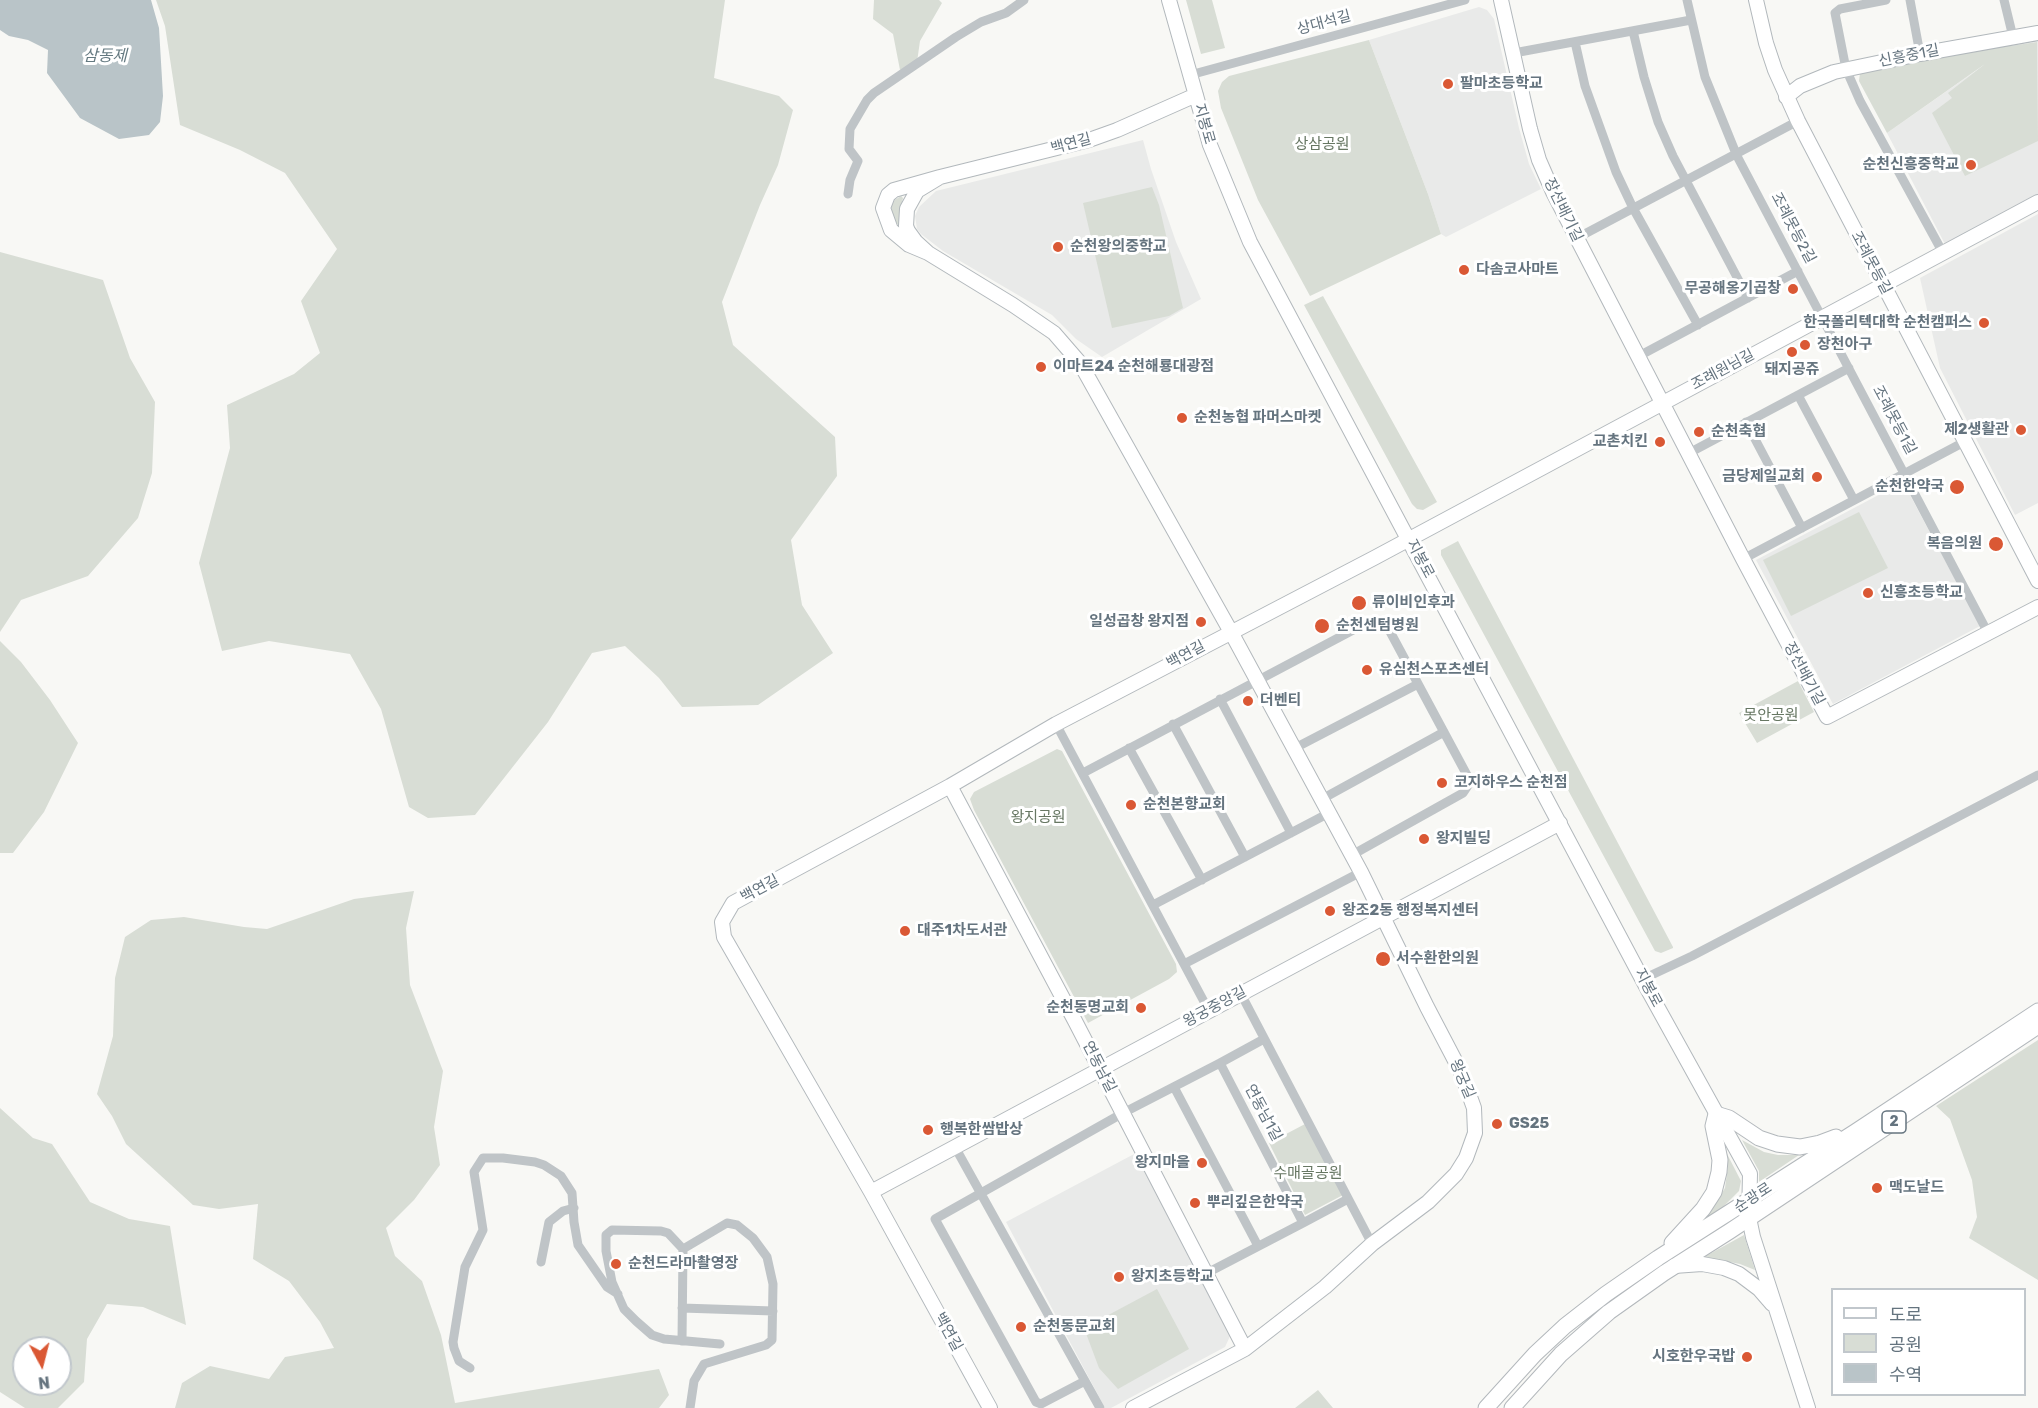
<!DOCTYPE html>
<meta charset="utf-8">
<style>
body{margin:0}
#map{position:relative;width:2038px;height:1408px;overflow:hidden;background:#f8f8f5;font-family:Rubik,"Noto Sans KR",sans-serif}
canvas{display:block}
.legend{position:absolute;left:1831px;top:1288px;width:195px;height:108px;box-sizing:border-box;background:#fff;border:2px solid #c1c7cc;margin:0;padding:8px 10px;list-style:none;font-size:18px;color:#65747f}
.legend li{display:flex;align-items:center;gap:12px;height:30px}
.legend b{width:30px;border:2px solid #c1c7cc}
.north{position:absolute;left:12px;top:1336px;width:60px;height:60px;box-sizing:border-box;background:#fff;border:2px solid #c1c7cc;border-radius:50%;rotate:173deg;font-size:16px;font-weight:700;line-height:24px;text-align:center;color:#65747f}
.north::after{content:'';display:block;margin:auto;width:21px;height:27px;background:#da5834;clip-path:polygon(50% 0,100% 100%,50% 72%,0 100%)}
</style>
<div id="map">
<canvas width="2038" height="1408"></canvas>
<ul class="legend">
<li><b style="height:8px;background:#fff"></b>도로</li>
<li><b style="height:16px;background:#d8ddd5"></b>공원</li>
<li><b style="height:16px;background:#b9c4c8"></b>수역</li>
</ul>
<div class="north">N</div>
</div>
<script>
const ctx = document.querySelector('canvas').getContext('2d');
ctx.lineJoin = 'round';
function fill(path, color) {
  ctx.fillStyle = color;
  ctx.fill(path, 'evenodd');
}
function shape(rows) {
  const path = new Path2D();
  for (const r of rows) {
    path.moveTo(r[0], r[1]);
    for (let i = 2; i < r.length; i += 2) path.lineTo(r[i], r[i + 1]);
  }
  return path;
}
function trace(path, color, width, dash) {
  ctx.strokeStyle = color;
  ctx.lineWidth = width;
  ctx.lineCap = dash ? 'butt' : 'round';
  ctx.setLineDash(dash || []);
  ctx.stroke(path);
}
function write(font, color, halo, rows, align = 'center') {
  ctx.font = font + ' Rubik,"Noto Sans KR",sans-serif';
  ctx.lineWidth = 6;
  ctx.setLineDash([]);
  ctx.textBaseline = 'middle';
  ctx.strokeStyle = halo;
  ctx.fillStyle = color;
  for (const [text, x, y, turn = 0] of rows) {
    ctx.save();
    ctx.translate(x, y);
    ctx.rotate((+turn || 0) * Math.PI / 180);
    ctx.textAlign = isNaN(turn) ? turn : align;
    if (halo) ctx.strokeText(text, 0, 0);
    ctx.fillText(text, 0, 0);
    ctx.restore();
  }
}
const built = shape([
 [1479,7,1487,10,1494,19,1519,128,1529,164,1541,189,1446,237,1441,234,1428,194,1369,40],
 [2038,42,2038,197,1946,246,1887,133,2011,46],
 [1143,140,1151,169,1176,242,1201,299,1102,357,1076,339,1052,315,943,251,921,234,917,229,915,216,919,207,936,191],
 [2038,214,2038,503,2015,515,1940,368,1920,278],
 [1903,482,1980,626,1833,704,1756,560],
 [1136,1153,1232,1332,1225,1347,1111,1408,1105,1408,1006,1222]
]);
const green = shape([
 [156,0,725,0,714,78,779,96,793,110,778,165,760,205,722,302,733,345,835,437,837,476,791,540,802,605,833,653,758,705,682,707,659,678,625,646,592,653,548,722,475,815,428,818,409,807,381,709,350,654,269,641,222,651,199,563,230,448,227,405,294,374,320,353,301,301,337,249,285,173,240,150,180,125,165,26],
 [874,0,939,0,942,3,920,41,917,62,900,70,893,34,873,19],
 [1186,0,1212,0,1225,48,1201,54],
 [1369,40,1428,194,1441,234,1310,296,1258,200,1221,108,1218,91,1222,82,1229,76],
 [2037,42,2038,141,1965,176,1932,113,1952,98,1948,93,1985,64,1887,133,1859,81,1860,73,2006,45,2011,46],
 [1152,187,1159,205,1183,308,1169,316,1112,328,1083,203],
 [901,196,903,198,899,217,900,228,894,219,891,208,893,201],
 [0,252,103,280,130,358,155,402,152,473,138,518,88,576,21,600,0,632],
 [1323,296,1437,502,1423,510,1417,509,1412,504,1304,305],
 [1859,512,1888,568,1791,616,1763,560],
 [1458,541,1673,947,1673,948,1661,953,1655,951,1441,555,1441,550],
 [0,641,21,662,50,700,78,743,44,812,13,853,0,853],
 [1798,681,1814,712,1757,743,1739,713],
 [1057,749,1062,751,1176,964,1177,972,1169,979,1088,1023,974,810,970,799,974,792],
 [414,891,406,928,410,985,443,1071,434,1127,440,1165,414,1200,386,1228,395,1256,422,1281,441,1335,455,1403,659,1369,669,1395,659,1408,175,1408,182,1383,210,1366,269,1379,285,1357,334,1348,320,1322,289,1281,253,1259,258,1204,219,1209,193,1205,126,1144,112,1116,97,1094,113,1036,115,978,125,937,151,920,184,917,244,927,267,929,354,899],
 [2038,1040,2038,1280,1969,1238,1977,1217,1972,1180,1950,1119,1936,1106],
 [0,1108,33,1138,52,1144,90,1202,129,1219,170,1226,186,1325,143,1307,107,1304,87,1339,84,1382,58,1408,25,1408,0,1392],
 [24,1348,60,1348,60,1384,24,1384],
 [1305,1124,1343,1195,1305,1215,1269,1143],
 [1742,1140,1764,1152,1778,1155,1799,1155,1759,1182,1759,1171],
 [1725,1150,1741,1181,1739,1191,1722,1208,1705,1220,1725,1188,1728,1165],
 [1744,1235,1755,1270,1740,1264,1704,1257],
 [1157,1289,1189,1349,1118,1389,1099,1368,1084,1328],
 [1318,1390,1333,1408,1295,1408]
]);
const water = shape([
 [0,0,151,0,159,28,163,96,160,122,149,135,119,139,80,118,47,73,48,50,28,40,9,36,0,30]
]);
const street = shape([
 [1687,0,1705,77,1737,156,1988,633],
 [1886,0,1840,9,1835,13,1846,69,1860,101,1943,253],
 [1910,0,1920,54],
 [2004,0,2013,37],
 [1633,31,1644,77,1658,122,1673,156,1748,298],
 [1575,42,1585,86,1616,172,1633,208,1698,325],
 [1514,53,1691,20],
 [1190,75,1465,0],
 [848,194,850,180,858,161,849,149,850,129,867,100,874,93,956,37,981,22,1006,13,1024,0],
 [1577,238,1798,121],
 [1639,356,1798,271],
 [1798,395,1854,500],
 [1746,422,1802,528],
 [1689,453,1849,368],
 [1743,559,1966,441],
 [1220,699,1291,833],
 [1056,724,1209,1011],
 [1173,724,1245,857],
 [1129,748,1202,880],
 [1295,748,1418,684],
 [1083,773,1372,620,1380,620,1387,626,1468,777,1469,784,1463,793,1352,855],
 [1322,799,1444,732],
 [1153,905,1329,813],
 [1184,964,1361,872],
 [1643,979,1692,956,2038,775],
 [1241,994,1372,1244],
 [1220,1063,1264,1039],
 [1174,1087,1258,1246],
 [955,1147,1100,1408],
 [1303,1223,1348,1199],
 [541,1262,549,1222,563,1211,574,1208],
 [682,1308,773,1311],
 [682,1341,683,1249],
 [470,1368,459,1361,454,1348,453,1342,465,1267,483,1230,474,1172,483,1158,503,1158,535,1162,544,1165,561,1176,572,1193,574,1222,578,1245,607,1287,618,1294],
 [1085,1381,1041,1404,1036,1402,935,1219,1123,1113,1220,1063,1303,1223,1207,1273],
 [690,1408,694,1381,704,1364,766,1345,772,1340,773,1284,767,1257,753,1238,737,1225,727,1223,683,1249,668,1233,661,1231,612,1230,606,1235,606,1251,612,1282,624,1309,636,1321,652,1335,664,1339,720,1344]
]);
const secondary = shape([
 [1169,0,1210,145,1250,242,1648,990,1750,1174,1749,1218,1753,1237,1808,1408],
 [1501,0,1530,129,1539,160,1553,192,1743,559,1827,717,2038,607],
 [1756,0,1766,43,1775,70,1798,121,2038,581],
 [1786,97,1800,86,1834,72,1920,54,2038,33],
 [940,177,917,191,907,209,906,226,908,231,916,242,928,253,909,245,891,230,883,208,888,195,894,190,940,177,1089,140,1117,130,1196,95],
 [928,253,1013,305,1054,333,1080,363,1231,632,1361,872,1427,1007,1461,1072,1474,1108,1475,1133,1466,1158,1456,1174,1428,1202,1372,1244,1325,1287,1245,1349,1133,1408],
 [950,786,1075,1021,1245,1349],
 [871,1192,1560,823],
 [1674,1266,1702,1264,1724,1268,1739,1274,1759,1289,1772,1304],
 [990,1408,871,1192,724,937,722,922,733,903,950,786,1056,724,1374,558,2038,202]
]);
const primary = shape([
 [1672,1243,1703,1209,1714,1192,1719,1172,1720,1160,1713,1126,1716,1114,1729,1118,1759,1138,1777,1144,1800,1147,1820,1143,1836,1137],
 [1486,1408,1535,1354,1565,1326,1606,1294,1658,1258,1855,1132,2038,1011],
 [1512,1408,1561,1354,1609,1312,1664,1273,1730,1231,2038,1026]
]);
const markers = [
 [1448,84,6,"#da5834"],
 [1971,165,6,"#da5834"],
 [1058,247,6,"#da5834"],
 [1464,270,6,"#da5834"],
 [1793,289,6,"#da5834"],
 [1984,323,6,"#da5834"],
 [1805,345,6,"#da5834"],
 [1792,352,6,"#da5834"],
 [1041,367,6,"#da5834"],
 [1182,418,6,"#da5834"],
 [2021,430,6,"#da5834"],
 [1699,432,6,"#da5834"],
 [1660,442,6,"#da5834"],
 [1817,477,6,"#da5834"],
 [1957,487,8,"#da5834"],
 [1996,544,8,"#da5834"],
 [1868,593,6,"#da5834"],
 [1359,603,8,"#da5834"],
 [1201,622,6,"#da5834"],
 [1322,626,8,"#da5834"],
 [1367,670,6,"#da5834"],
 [1248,701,6,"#da5834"],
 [1442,783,6,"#da5834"],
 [1131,805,6,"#da5834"],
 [1424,839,6,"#da5834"],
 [1330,911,6,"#da5834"],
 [905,931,6,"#da5834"],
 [1383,959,8,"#da5834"],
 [1141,1008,6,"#da5834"],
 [1497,1124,6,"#da5834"],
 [928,1130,6,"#da5834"],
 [1202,1163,6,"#da5834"],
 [1877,1188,6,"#da5834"],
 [1195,1203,6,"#da5834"],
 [616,1264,6,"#da5834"],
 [1119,1277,6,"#da5834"],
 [1021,1327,6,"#da5834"],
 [1747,1357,6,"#da5834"]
];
const shields = [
 [1894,1122,24]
];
const shieldNames = [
 ["2",1894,1122]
];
const streetNames = [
 ["상대석길",1324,23,-15],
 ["신흥중1길",1909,56,-11],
 ["지봉로",1204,124,74],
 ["백연길",1071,144,-15],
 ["장선배기길",1563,210,64],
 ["조례못등2길",1793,228,62],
 ["조례못등길",1871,263,62],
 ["조례원님길",1723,370,-28],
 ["조례못등1길",1894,420,62],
 ["지봉로",1420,559,62],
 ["백연길",1186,655,-28],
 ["장선배기길",1804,674,62],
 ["백연길",760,889,-28],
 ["지봉로",1648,988,62],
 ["왕궁중앙길",1215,1007,-28],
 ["연동남길",1099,1067,63],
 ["왕궁길",1462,1079,67],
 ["연동남1길",1263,1113,62],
 ["순광로",1753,1198,-33],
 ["백연길",948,1332,61]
];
const poiNames = [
 ["팔마초등학교",1460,84],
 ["순천신흥중학교",1959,165,"right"],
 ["순천왕의중학교",1070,247],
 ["다솜코사마트",1476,270],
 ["무공해옹기곱창",1781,289,"right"],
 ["한국폴리텍대학 순천캠퍼스",1972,323,"right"],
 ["장천아구",1817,345],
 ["이마트24 순천해룡대광점",1053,367],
 ["돼지공쥬",1792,370,"center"],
 ["순천농협 파머스마켓",1194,418],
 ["제2생활관",2009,430,"right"],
 ["순천축협",1711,432],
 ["교촌치킨",1648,442,"right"],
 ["금당제일교회",1805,477,"right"],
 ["순천한약국",1944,487,"right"],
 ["복음의원",1982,544,"right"],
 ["신흥초등학교",1880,593],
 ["류이비인후과",1372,603],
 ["일성곱창 왕지점",1189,622,"right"],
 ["순천센텀병원",1336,626],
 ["유심천스포츠센터",1379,670],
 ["더벤티",1260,701],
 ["코지하우스 순천점",1454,783],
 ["순천본향교회",1143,805],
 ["왕지빌딩",1436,839],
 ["왕조2동 행정복지센터",1342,911],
 ["대주1차도서관",917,931],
 ["서수환한의원",1396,959],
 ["순천동명교회",1129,1008,"right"],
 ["GS25",1509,1124],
 ["행복한쌈밥상",940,1130],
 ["왕지마을",1190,1163,"right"],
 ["맥도날드",1889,1188],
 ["뿌리깊은한약국",1207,1203],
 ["순천드라마촬영장",628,1264],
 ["왕지초등학교",1131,1277],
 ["순천동문교회",1033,1327],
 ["시호한우국밥",1735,1357,"right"]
];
const parkNames = [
 ["상삼공원",1322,145],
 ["못안공원",1771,716],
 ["왕지공원",1038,818],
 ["수매골공원",1308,1174]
];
const waterNames = [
 ["삼동제",105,56]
];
fill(built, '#e9eae9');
fill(green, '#d8ddd5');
fill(water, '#b9c4c8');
trace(secondary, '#b2b8bc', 16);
trace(primary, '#b3b8bc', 17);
trace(street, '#bfc4c7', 9);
trace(secondary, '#fff', 14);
trace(primary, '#fff', 15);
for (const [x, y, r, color] of markers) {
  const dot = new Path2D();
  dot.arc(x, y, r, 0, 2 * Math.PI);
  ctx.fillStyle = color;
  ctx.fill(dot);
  trace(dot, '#fff', 2);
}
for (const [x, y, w] of shields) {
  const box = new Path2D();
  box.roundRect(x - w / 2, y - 11, w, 22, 4.5);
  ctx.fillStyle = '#fff';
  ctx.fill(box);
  trace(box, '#65747f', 1.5);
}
write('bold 14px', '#65747f', null, shieldNames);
write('15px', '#65747f', '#fff', streetNames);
write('bold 15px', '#65747f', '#fff', poiNames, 'left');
write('15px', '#677763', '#fff', parkNames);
write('italic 16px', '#647980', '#fff', waterNames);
</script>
